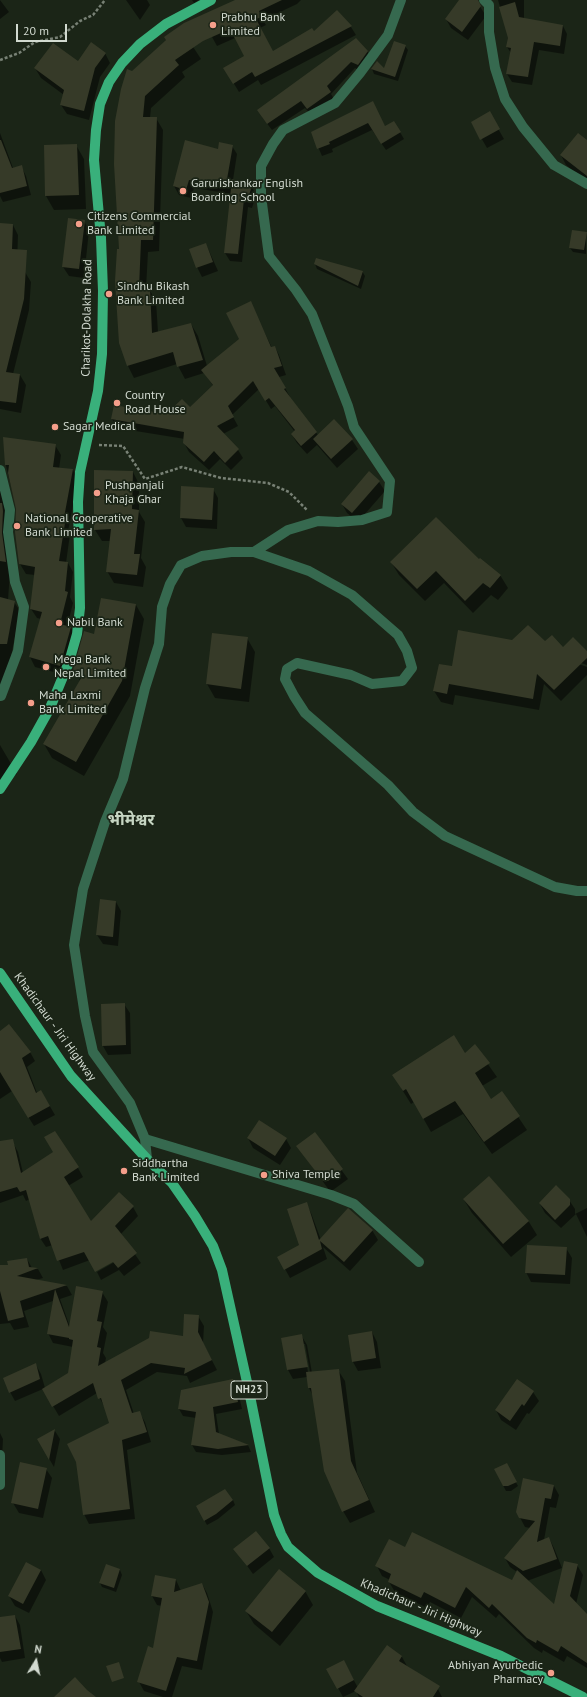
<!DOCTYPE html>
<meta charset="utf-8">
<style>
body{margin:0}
#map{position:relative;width:587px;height:1697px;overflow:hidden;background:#1b2517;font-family:"PT Sans",sans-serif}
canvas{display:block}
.north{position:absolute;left:16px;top:1641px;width:40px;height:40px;-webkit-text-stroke:3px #1b2517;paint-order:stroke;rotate:10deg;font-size:11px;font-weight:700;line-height:16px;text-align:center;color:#d2dad0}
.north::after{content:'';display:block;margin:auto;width:14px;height:18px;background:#d2dad0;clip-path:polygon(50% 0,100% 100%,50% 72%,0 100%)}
.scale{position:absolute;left:16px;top:24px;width:51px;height:18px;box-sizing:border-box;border:2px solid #d2dad0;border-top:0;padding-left:5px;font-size:12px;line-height:14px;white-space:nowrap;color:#d2dad0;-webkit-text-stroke:3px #1b2517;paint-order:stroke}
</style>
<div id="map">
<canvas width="587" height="1697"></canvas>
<div class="north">N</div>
<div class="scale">20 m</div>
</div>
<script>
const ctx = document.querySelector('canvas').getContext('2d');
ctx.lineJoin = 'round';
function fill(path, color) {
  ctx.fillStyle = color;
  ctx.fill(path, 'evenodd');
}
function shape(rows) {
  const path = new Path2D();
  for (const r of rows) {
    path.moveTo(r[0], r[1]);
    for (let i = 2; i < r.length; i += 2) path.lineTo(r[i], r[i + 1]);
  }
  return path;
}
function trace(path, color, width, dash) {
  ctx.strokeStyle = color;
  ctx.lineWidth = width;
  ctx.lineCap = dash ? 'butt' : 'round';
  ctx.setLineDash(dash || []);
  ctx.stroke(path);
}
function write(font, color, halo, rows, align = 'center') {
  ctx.font = font + ' "PT Sans","Noto Sans Devanagari",sans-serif';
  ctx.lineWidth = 3.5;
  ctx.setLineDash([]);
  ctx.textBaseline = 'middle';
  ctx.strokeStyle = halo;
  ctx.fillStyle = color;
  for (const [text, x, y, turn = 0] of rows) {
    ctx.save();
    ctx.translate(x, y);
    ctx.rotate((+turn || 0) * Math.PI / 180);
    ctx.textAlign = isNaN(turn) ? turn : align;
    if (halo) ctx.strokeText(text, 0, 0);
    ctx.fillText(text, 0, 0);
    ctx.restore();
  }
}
const shadow = shape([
 [0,0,9,12,0,19],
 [126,0,147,0,150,5,140,20],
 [192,0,199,0,194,3],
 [238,0,301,0,297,4,263,20,266,25,260,28,273,52,314,32,351,27,356,35,261,85,258,80,239,92,225,69,245,56,235,38,217,46,201,17],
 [460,0,476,0,486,16,468,40,451,28,446,19],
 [498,0,524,0,524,19,563,26,567,34,564,54,539,50,532,85,512,82,507,74,511,53,507,47,509,38],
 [180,27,201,59,182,72,185,77,151,108,150,118,156,118,163,130,159,251,148,252,146,289,149,289,156,301,158,332,191,324,198,336,207,366,240,339,250,302,272,348,275,347,279,355,286,375,279,377,290,397,289,398,318,435,334,421,352,440,358,449,337,468,317,445,307,454,297,443,292,435,295,432,275,406,271,409,259,389,232,415,238,426,223,434,238,450,243,458,231,470,220,459,209,470,189,452,184,443,185,439,117,428,112,419,166,415,190,409,214,387,204,373,185,379,177,364,134,378,128,366,121,250,132,72],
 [405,46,408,50,398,81,374,74,372,69,377,62,385,70],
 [367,51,372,58,362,72,355,68,331,94,334,99,312,116,305,108,272,130,262,117],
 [105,53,110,63,100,77,89,120,67,114,61,105,64,95,41,78,35,68,78,63],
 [373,102,385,127,394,122,404,139,386,150,372,130,332,149,333,152,322,156,312,133],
 [489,113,504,139,487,148,472,122],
 [0,133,13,168,21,166,26,176,31,195,3,202,0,196],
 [587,142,587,180,586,181,566,165,561,155],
 [76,145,84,159,86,209,54,210,46,196],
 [232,146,237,154,233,180,252,187,256,195,252,208,248,207,242,262,230,261,225,253,232,194,194,188,191,198,179,195,174,186,219,150],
 [84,221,89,230,84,278,69,276,63,267],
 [0,224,13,225,18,235,17,264,0,263],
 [586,233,586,254,573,252,570,248],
 [206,244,218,271,202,277,197,267],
 [315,264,362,271,365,276,361,289,317,269],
 [25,272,31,282,29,310,13,374,20,375,26,385,21,413,0,409,0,274],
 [4,438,55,445,61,455,59,469,73,470,78,480,68,531,70,534,66,563,68,563,73,572,70,597,73,603,67,627,71,628,76,638,65,675,35,667,30,657,41,619,37,618,31,609,35,575,26,574,20,564,17,509,6,466],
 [95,471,133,472,139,484,139,512,145,522,141,558,146,567,143,587,114,583,107,571,111,541,102,541,95,530],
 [369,473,379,482,385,491,358,522,347,513,342,504],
 [0,489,8,521,10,572,8,600,14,602,20,611,6,682,0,699],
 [213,489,218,498,217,529,186,527,181,518],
 [479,561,500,575,508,588,498,600,491,595,473,613,444,583,425,601,399,575,391,562],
 [136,605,144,619,130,696,84,776,52,758,44,744,80,681,74,670,95,635],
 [247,638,255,652,249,702,215,698,207,684],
 [512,641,545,643,587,653,587,665,576,661,576,663,587,667,587,675,561,701,544,684,539,710,455,695,453,705,441,702,434,691,453,667],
 [0,745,17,774,0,785],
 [116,902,121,911,118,946,103,944,97,935],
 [124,1004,130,1013,131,1054,108,1055,103,1046],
 [0,1032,30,1052,35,1061,27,1067,37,1093,41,1091,55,1115,34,1126,12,1091,0,1099],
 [475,1046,497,1077,482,1086,491,1101,502,1093,527,1130,492,1154,463,1114,431,1132,414,1102,411,1104,401,1088,465,1054],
 [315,1134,348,1179,333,1190,329,1190,298,1147],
 [248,1138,286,1139,291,1148,280,1165,253,1148],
 [13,1143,18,1152,23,1173,78,1168,83,1177,68,1186,91,1222,133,1207,138,1216,121,1234,141,1263,124,1276,119,1270,101,1280,97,1272,118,1260,90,1260,63,1270,53,1245,46,1247,40,1238,30,1199,26,1201,23,1195,0,1203,0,1147],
 [489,1177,529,1222,537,1235,511,1257,472,1213,464,1200],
 [569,1200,575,1209,575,1214,587,1208,587,1237,576,1214,561,1228,545,1213,540,1204],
 [306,1203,311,1213,321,1240,372,1230,378,1240,350,1271,323,1247,327,1259,290,1278,285,1269,301,1245],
 [566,1248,572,1258,570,1284,531,1282,526,1272],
 [27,1259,32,1268,38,1269,43,1278,36,1280,67,1286,72,1295,60,1299,70,1327,102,1292,108,1302,103,1327,107,1333,103,1353,106,1358,105,1363,184,1337,198,1316,204,1326,203,1343,217,1370,190,1383,187,1376,157,1372,126,1390,134,1414,139,1412,145,1422,151,1442,127,1450,135,1519,89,1524,84,1514,110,1423,105,1408,97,1393,59,1416,43,1389,15,1401,10,1392,36,1365,41,1374,45,1388,69,1374,73,1347,53,1343,48,1333,53,1301,24,1311,29,1327,14,1330,10,1323,0,1324,0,1266,9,1266],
 [372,1332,377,1342,381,1368,358,1371,353,1362,349,1336],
 [301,1335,307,1345,312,1373,338,1370,345,1381,357,1473,375,1512,350,1523,343,1511,313,1396,309,1388,307,1377,293,1379,288,1370,283,1339],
 [303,1344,305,1344,310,1372,308,1372],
 [233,1380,237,1387,242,1409,216,1414,219,1434,248,1445,251,1452,222,1455,196,1452,192,1445,196,1418,183,1416,179,1409],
 [533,1392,539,1401,529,1414,527,1413,516,1430,501,1420,496,1410],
 [55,1431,60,1439,54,1467,38,1440],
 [0,1433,3,1439,2,1459,0,1461],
 [506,1464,518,1486,511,1491,506,1491,495,1470],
 [46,1469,52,1478,43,1518,19,1513,13,1503],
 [554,1486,559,1495,556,1508,550,1507,544,1540,549,1538,554,1548,562,1568,527,1581,554,1606,577,1565,583,1575,576,1604,587,1617,587,1668,567,1656,564,1662,543,1650,542,1653,534,1648,499,1614,496,1618,472,1597,461,1618,430,1602,427,1608,395,1592,389,1582,390,1580,382,1576,377,1566,405,1548,512,1581,517,1572,510,1567,505,1558,530,1528,525,1527,517,1512],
 [233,1500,235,1505,218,1519,207,1525,197,1507],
 [269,1548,274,1557,253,1574,235,1549],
 [106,1565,120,1570,122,1575,116,1592,102,1587,100,1583],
 [41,1570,46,1580,29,1613,15,1606,9,1596],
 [176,1580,181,1591,202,1584,207,1593,213,1612,202,1670,182,1666,172,1697,163,1697,144,1691,139,1682,154,1649,162,1606,157,1605,152,1596],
 [305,1591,313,1605,280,1646,254,1624,246,1611],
 [15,1616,20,1625,25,1658,2,1662,0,1658,0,1618],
 [387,1646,402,1657,407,1666,436,1685,442,1697,359,1697,356,1691,343,1697,338,1688,349,1671,358,1688]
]);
const building = shape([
 [235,0,282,0,259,11,262,17,256,19,273,51,312,28,314,31,337,10,352,26,255,77,252,72,233,84,223,68,244,56,230,29,203,41,175,60,179,65,145,96,143,117,157,117,153,240,141,240,139,289,150,288,152,333,191,323,203,360,177,367,173,352,127,366,119,343,115,281,117,249,119,249,114,164,115,121,121,89,127,69,132,71,166,40,164,37,184,23],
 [459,0,478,0,481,6,462,32,445,19],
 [515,2,519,17,563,25,560,46,534,42,528,77,506,74,511,48,506,47,508,38,499,7],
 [356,38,368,51,358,65,351,62,327,86,331,92,307,109,301,101,267,124,257,110],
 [394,41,406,45,395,77,371,69,377,61,384,68],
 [91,42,106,53,95,68,84,111,60,105,64,90,34,68,53,43,78,61],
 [373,101,385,126,394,121,401,132,381,144,368,123,329,142,330,144,317,149,311,132],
 [490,111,500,129,480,140,471,122],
 [578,133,587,140,587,176,560,155],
 [0,140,1,140,12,168,22,165,27,186,0,193],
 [185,140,218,149,219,142,233,145,226,185,189,180,186,190,173,186],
 [77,144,79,195,45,196,44,145],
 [232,179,252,186,247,201,244,199,238,254,224,253],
 [68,218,85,220,79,269,62,267],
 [0,223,13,224,12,249,27,250,24,299,6,372,20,374,16,403,0,401],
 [572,230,587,232,584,250,569,248],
 [206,243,213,262,196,268,189,249],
 [316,258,363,271,358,286,314,264],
 [251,301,271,347,275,346,282,366,274,368,286,388,284,389,317,432,301,446,291,434,295,430,269,398,265,401,253,381,228,406,234,417,217,426,239,449,225,463,214,451,204,462,183,443,184,432,111,419,114,405,166,414,182,399,190,407,213,385,201,370,239,339,226,313],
 [334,419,353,439,331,459,313,439],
 [3,437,56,444,53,467,73,469,63,523,65,523,59,561,68,562,65,591,68,592,60,624,71,627,60,666,29,657,42,612,30,609,35,567,19,564,15,532,16,509,8,473,9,465,5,465],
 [94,470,133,471,132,509,139,510,134,554,140,554,137,575,106,572,111,529,94,530],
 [369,471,380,481,352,513,341,504],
 [181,486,214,488,212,520,180,518],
 [0,503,2,503,3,511,2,533,6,562,0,561],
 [436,517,479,559,480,558,501,575,490,588,483,583,465,601,436,571,417,589,390,562],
 [0,597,15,601,7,644,0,644],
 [101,598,136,604,122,681,76,762,43,744,84,673,73,670,84,631,94,634],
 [528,625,545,641,552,635,563,647,573,637,587,651,587,658,554,690,537,674,533,699,449,684,447,694,433,691,439,664,452,666,458,630,512,640],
 [212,633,248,637,241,689,206,684],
 [100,899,116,901,113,937,96,935],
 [125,1003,126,1045,102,1046,101,1004],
 [9,1024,31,1052,22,1058,36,1093,41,1090,50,1106,28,1118,0,1072,0,1031],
 [454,1035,465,1053,475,1044,490,1063,475,1073,491,1099,502,1091,520,1116,484,1142,455,1101,423,1119,406,1089,403,1091,392,1075],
 [259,1120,287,1138,275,1156,247,1138],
 [55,1131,79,1167,64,1177,91,1221,119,1192,134,1206,115,1226,137,1253,118,1268,113,1262,95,1272,84,1252,57,1261,48,1236,40,1239,26,1190,20,1192,17,1187,0,1192,0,1141,13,1139,21,1173,53,1152,44,1137],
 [315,1132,343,1169,328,1181,323,1181,296,1146],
 [489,1176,529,1221,503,1244,463,1199],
 [556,1185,570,1199,570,1205,555,1220,539,1203],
 [307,1202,319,1240,348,1208,373,1230,344,1262,320,1241,322,1249,284,1270,277,1257,299,1245,287,1209],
 [527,1245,567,1247,565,1275,525,1273],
 [27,1258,29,1267,38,1268,17,1276,67,1285,55,1289,69,1327,76,1286,103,1291,97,1321,102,1322,97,1347,101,1348,98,1366,149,1338,150,1331,183,1336,184,1314,199,1315,198,1332,212,1360,184,1374,185,1368,151,1363,121,1380,132,1413,140,1411,147,1432,122,1440,130,1509,83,1515,76,1462,67,1444,109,1423,101,1398,98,1399,93,1383,52,1407,42,1389,68,1373,73,1340,69,1339,69,1338,47,1334,55,1289,20,1301,24,1317,8,1321,0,1291,0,1265,8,1265,7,1261],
 [372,1331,376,1358,352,1362,348,1335],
 [302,1334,308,1367,287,1370,281,1338],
 [36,1363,40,1379,9,1393,3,1378],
 [339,1369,351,1461,369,1500,342,1512,324,1471,311,1388,308,1388,306,1372],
 [233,1379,238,1402,213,1407,216,1432,249,1445,218,1449,191,1445,196,1412,178,1409,181,1390],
 [517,1379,534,1391,524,1406,522,1404,510,1421,495,1410],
 [55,1429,49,1460,37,1439],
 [20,1462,47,1468,38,1509,11,1503],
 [507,1463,517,1482,508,1486,503,1486,494,1469],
 [523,1478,554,1485,551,1499,545,1498,537,1542,549,1537,557,1559,523,1571,504,1558,535,1521,519,1518,516,1512],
 [225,1489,233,1500,216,1514,204,1521,196,1506],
 [256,1531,270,1548,247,1566,233,1549],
 [412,1532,512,1580,517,1570,554,1604,564,1561,578,1564,570,1596,587,1614,587,1663,561,1646,558,1652,537,1640,536,1643,527,1638,492,1604,489,1608,466,1587,455,1608,424,1592,421,1598,388,1582,391,1574,375,1566,389,1539,405,1547],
 [26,1562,41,1570,23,1604,8,1596],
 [106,1564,120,1569,114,1588,99,1583],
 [279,1569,306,1591,272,1632,245,1611],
 [155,1575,176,1579,174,1592,202,1583,209,1602,197,1661,177,1657,166,1691,137,1682,148,1646,153,1648,162,1598,151,1596],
 [15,1615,21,1649,0,1652,0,1617],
 [387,1645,402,1656,399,1661,440,1686,433,1697,363,1697,354,1691],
 [344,1660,354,1680,337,1689,326,1669],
 [119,1662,124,1678,112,1682,106,1666],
 [75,1677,87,1690,96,1697,54,1697]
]);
const path = shape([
 [0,60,19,53,35,42,60,37,80,21,93,15,105,0],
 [99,445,123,446,145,479,182,467,221,478,268,483,289,492,307,510]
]);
const minor = shape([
 [484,0,489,5,489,32,495,68,505,99,523,127,554,165,587,184],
 [0,470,10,510,8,532,15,582,24,607,18,651,1,696],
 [254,552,288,530,318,521,338,522,362,520,387,512,390,481,354,427,348,406,312,314,296,290,269,256,261,196,261,166,273,144,283,130,335,103,360,73,388,35,401,0],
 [145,1139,331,1195,354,1204,419,1262],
 [147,1159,145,1139,130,1103,93,1052,85,1016,74,945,83,889,105,822,123,779,145,688,159,644,162,607,170,584,181,565,202,556,231,552,254,552,309,571,352,595,398,635,407,651,412,668,402,681,372,684,351,675,297,663,287,669,285,679,294,696,305,713,388,785,413,812,445,836,555,887,577,891,587,891],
 [0,1455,0,1485]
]);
const major = shape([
 [0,789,31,742,50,708,69,662,77,634,80,608,78,502,80,472,98,391,102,354,103,291,101,238,94,160,96,130,100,104,109,82,122,63,140,44,166,24,211,0],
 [0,973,71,1076,147,1159,172,1183,195,1216,213,1246,222,1270,249,1391,274,1515,281,1534,288,1547,318,1573,377,1606,501,1656,583,1697]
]);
const markers = [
 [213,25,4,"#f49e8a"],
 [183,191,4,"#f49e8a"],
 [79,224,4,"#f49e8a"],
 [109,294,4,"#f49e8a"],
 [117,403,4,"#f49e8a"],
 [55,427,4,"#f49e8a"],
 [97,493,4,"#f49e8a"],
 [17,526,4,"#f49e8a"],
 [59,623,4,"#f49e8a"],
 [46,667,4,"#f49e8a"],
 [31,703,4,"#f49e8a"],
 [124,1171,4,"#f49e8a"],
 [264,1175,4,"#f49e8a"],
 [551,1673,4,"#f49e8a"]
];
const shields = [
 [249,1390,36]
];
const shieldNames = [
 ["NH23",249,1390]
];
const poiNames = [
 ["Prabhu Bank",221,18],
 ["Limited",221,32],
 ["Garurishankar English",191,184],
 ["Boarding School",191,198],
 ["Citizens Commercial",87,217],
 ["Bank Limited",87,231],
 ["Sindhu Bikash",117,287],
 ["Bank Limited",117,301],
 ["Country",125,396],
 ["Road House",125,410],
 ["Sagar Medical",63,427],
 ["Pushpanjali",105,486],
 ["Khaja Ghar",105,500],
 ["National Cooperative",25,519],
 ["Bank Limited",25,533],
 ["Nabil Bank",67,623],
 ["Mega Bank",54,660],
 ["Nepal Limited",54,674],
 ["Maha Laxmi",39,696],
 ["Bank Limited",39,710],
 ["Siddhartha",132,1164],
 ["Bank Limited",132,1178],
 ["Shiva Temple",272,1175],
 ["Abhiyan Ayurbedic",543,1666,"right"],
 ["Pharmacy",543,1680,"right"]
];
const streetNames = [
 ["Charikot-Dolakha Road",87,318,-89],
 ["Khadichaur - Jiri Highway",55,1027,54],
 ["Khadichaur - Jiri Highway",421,1608,23]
];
const districtNames = [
 ["भीमेश्वर",131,820]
];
fill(shadow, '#0007');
fill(building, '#363a28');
trace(path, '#788175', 2.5, [3, 2]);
trace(minor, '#36694f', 10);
trace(major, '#39b07b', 10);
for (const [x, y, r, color] of markers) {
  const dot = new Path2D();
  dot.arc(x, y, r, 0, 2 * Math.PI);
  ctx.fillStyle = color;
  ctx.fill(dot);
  trace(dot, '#1b2517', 1.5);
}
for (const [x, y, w] of shields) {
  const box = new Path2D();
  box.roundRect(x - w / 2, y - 9, w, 18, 3);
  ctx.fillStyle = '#1b2517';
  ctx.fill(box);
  trace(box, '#d2dad0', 1);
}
write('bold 11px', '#d2dad0', null, shieldNames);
write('12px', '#d2dad0', '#1b2517', poiNames, 'left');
write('12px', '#d2dad0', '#1b2517', streetNames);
write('bold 16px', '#c6d5c2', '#1b2517', districtNames);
</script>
